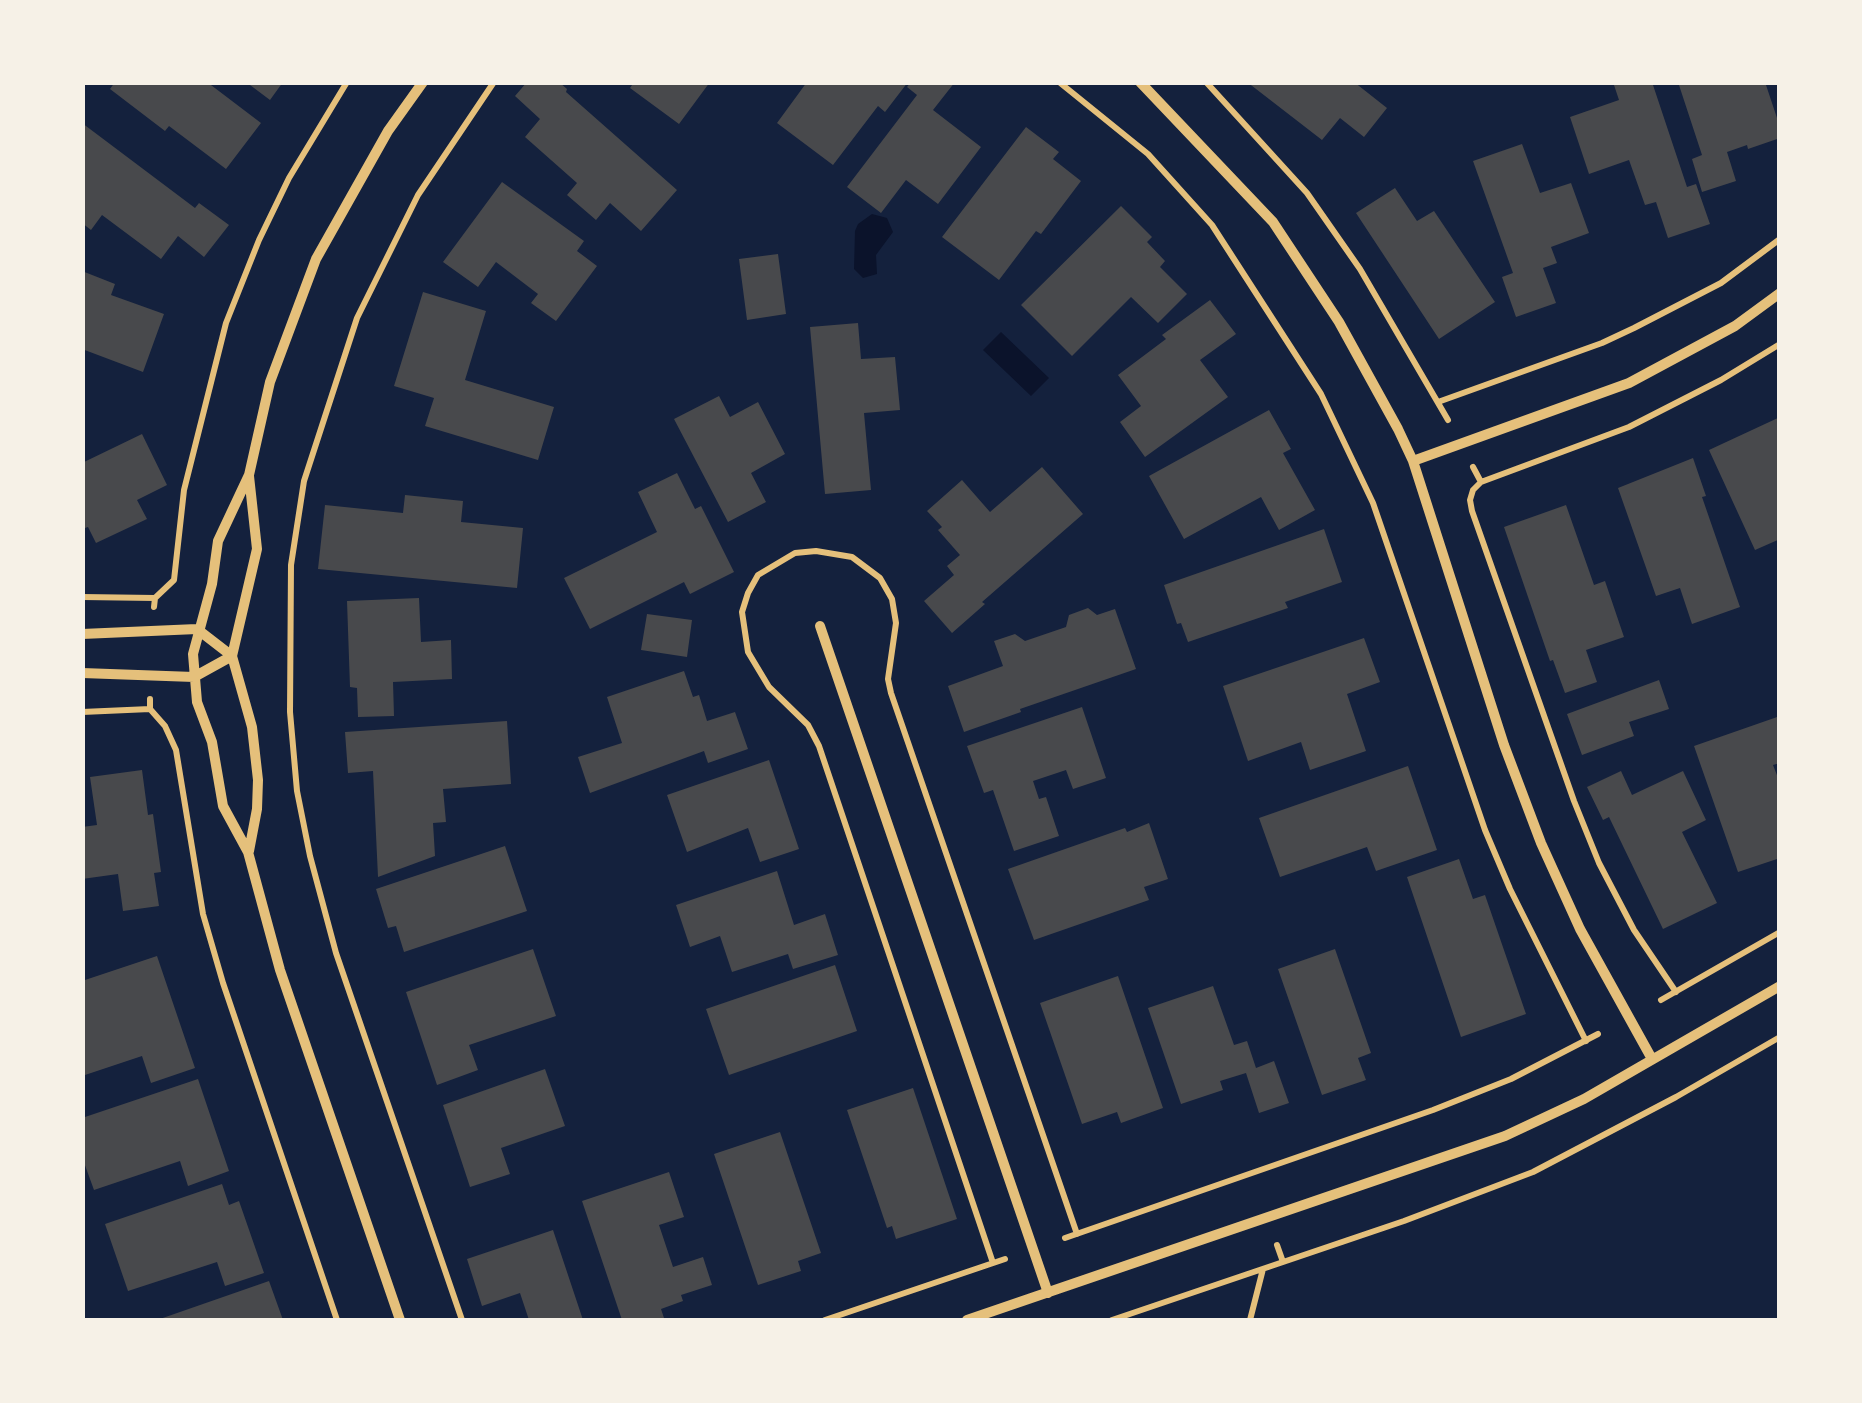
<!DOCTYPE html>
<style>
body{margin:0}
#map{position:relative;width:1862px;height:1403px;overflow:hidden;background:#14213d;font-family:"Space Grotesk",sans-serif}
canvas{display:block}
.frame{position:absolute;inset:0;border:85px solid #f6f1e7;pointer-events:none}
</style>
<div id="map">
<canvas width="1862" height="1403"></canvas>
<div class="frame"></div>
</div>
<script>
const ctx = document.querySelector('canvas').getContext('2d');
ctx.lineJoin = 'round';
function fill(path, color) {
  ctx.fillStyle = color;
  ctx.fill(path, 'evenodd');
}
function shape(rows) {
  const path = new Path2D();
  for (const r of rows) {
    path.moveTo(r[0], r[1]);
    for (let i = 2; i < r.length; i += 2) path.lineTo(r[i], r[i + 1]);
  }
  return path;
}
function trace(path, color, width, dash) {
  ctx.strokeStyle = color;
  ctx.lineWidth = width;
  ctx.lineCap = dash ? 'butt' : 'round';
  ctx.setLineDash(dash || []);
  ctx.stroke(path);
}
const water = shape([
 [872,214,887,218,893,232,876,255,877,274,863,278,854,269,855,231,858,224],
 [1001,332,1049,378,1031,396,983,350]
]);
const building = shape([
 [115,82,207,82,261,123,226,169,169,126,165,131,110,89],
 [246,82,283,82,270,100],
 [527,82,559,82,567,89,566,92,677,190,641,231,610,203,596,220,567,195,577,183,525,137,540,119,515,96],
 [634,82,710,82,679,124,630,88],
 [807,82,908,82,885,112,878,106,833,165,777,123],
 [911,82,955,82,933,110,981,147,938,204,906,180,881,213,847,187,917,95,907,87],
 [1247,82,1354,82,1387,108,1364,137,1340,118,1322,140],
 [1613,82,1652,82,1687,187,1696,184,1710,224,1668,238,1656,202,1645,205,1629,160,1589,174,1570,117,1619,100],
 [1678,82,1765,82,1780,127,1780,138,1748,149,1747,145,1727,152,1736,181,1702,192,1692,159,1702,155],
 [82,123,195,208,199,203,229,225,204,257,178,236,161,259,102,215,91,230,82,223],
 [1026,127,1059,152,1053,159,1081,181,1041,234,1036,231,999,280,942,237],
 [1522,144,1540,193,1571,183,1589,233,1551,247,1557,263,1543,268,1556,303,1516,317,1502,277,1513,273,1473,161],
 [502,182,584,241,577,251,597,266,556,321,531,303,538,294,496,262,478,287,443,262],
 [1395,188,1417,221,1434,211,1495,302,1439,339,1356,213],
 [1121,206,1152,237,1147,242,1165,261,1160,267,1187,294,1158,323,1131,297,1072,356,1021,305],
 [778,254,786,314,747,320,739,259],
 [82,271,115,284,111,295,164,314,143,372,82,349],
 [423,292,486,311,465,380,554,407,538,460,425,426,434,398,394,386],
 [1210,300,1236,334,1200,360,1228,397,1145,457,1120,422,1141,406,1118,375,1166,339,1162,335],
 [858,323,861,359,895,357,900,410,864,413,871,490,825,494,810,327],
 [719,396,730,417,758,402,785,454,751,473,766,502,728,522,674,419],
 [1269,410,1291,449,1283,453,1315,510,1279,530,1261,497,1184,539,1149,476],
 [1780,417,1780,539,1755,550,1709,450],
 [142,434,167,485,137,500,147,519,96,543,88,527,82,529,82,463],
 [1693,458,1706,496,1702,497,1740,607,1692,624,1680,588,1656,596,1618,488],
 [1042,467,1083,514,982,602,985,604,952,633,924,601,954,575,947,566,960,555,938,530,942,527,927,511,962,480,990,512],
 [677,473,695,509,701,506,734,572,690,594,684,582,590,629,564,578,657,532,638,492],
 [405,495,463,501,461,522,523,528,517,588,318,569,325,505,403,513],
 [1566,505,1594,585,1605,581,1624,637,1586,650,1597,682,1565,693,1553,660,1550,661,1504,527],
 [1324,529,1342,582,1285,602,1288,608,1188,642,1181,623,1177,624,1164,585],
 [419,598,421,642,451,640,452,679,393,682,394,716,358,717,357,688,350,687,347,601],
 [1088,608,1097,615,1115,609,1136,669,1020,709,1021,712,964,732,948,686,1003,666,994,641,1015,634,1025,641,1066,627,1069,615],
 [647,614,692,620,687,657,641,650],
 [1364,638,1380,682,1347,694,1366,751,1310,770,1301,742,1248,761,1223,686],
 [684,671,693,697,699,695,707,721,735,712,748,749,708,763,704,751,590,793,578,757,622,743,607,697],
 [1659,680,1669,709,1629,722,1634,736,1582,755,1567,714],
 [1082,707,1106,778,1073,789,1066,770,1033,781,1039,799,1046,797,1059,836,1014,851,993,790,984,793,967,746],
 [1780,716,1780,763,1773,765,1780,783,1780,858,1738,872,1694,746],
 [507,721,511,784,443,789,446,822,433,823,435,856,378,877,373,771,348,773,345,732],
 [769,760,799,849,760,862,748,828,687,852,667,795],
 [1408,766,1437,850,1376,871,1367,847,1280,877,1259,818],
 [142,770,148,815,153,814,161,872,154,873,159,906,123,911,118,874,82,879,82,827,97,825,90,777],
 [1621,771,1632,795,1683,771,1706,820,1682,832,1717,903,1663,929,1609,817,1603,820,1587,787],
 [1149,823,1168,879,1144,887,1149,900,1034,940,1008,869,1125,828,1127,832],
 [505,846,527,911,404,952,396,926,388,928,376,889],
 [1459,859,1473,899,1485,895,1526,1014,1461,1037,1407,877],
 [777,871,794,925,825,914,838,955,793,969,788,954,732,972,720,936,690,947,676,905],
 [533,949,556,1016,469,1045,478,1070,437,1085,406,992],
 [1335,949,1371,1053,1358,1058,1366,1080,1322,1095,1278,969],
 [157,956,195,1068,151,1083,142,1056,82,1076,82,981],
 [835,965,857,1031,729,1075,706,1009],
 [1118,976,1163,1108,1121,1123,1117,1112,1082,1124,1040,1003],
 [1213,986,1234,1045,1247,1041,1256,1068,1274,1061,1289,1103,1259,1113,1246,1073,1220,1081,1223,1090,1181,1104,1148,1008],
 [545,1069,565,1126,501,1148,510,1174,470,1187,443,1105],
 [198,1079,229,1171,188,1186,180,1161,94,1190,82,1157,82,1118],
 [913,1088,957,1219,896,1239,892,1226,887,1228,847,1110],
 [780,1132,821,1253,798,1261,801,1271,758,1285,714,1154],
 [669,1172,684,1217,659,1225,673,1267,703,1257,712,1285,681,1295,683,1301,661,1309,664,1318,622,1320,582,1201],
 [222,1184,229,1205,239,1201,264,1273,225,1286,217,1262,128,1291,105,1224],
 [553,1230,583,1320,529,1320,520,1293,482,1306,467,1259],
 [269,1281,283,1320,157,1320]
]);
const path = shape([
 [1059,82,1148,154,1212,225,1321,394,1373,503,1485,830,1510,889,1586,1041],
 [1206,82,1307,193,1360,269,1448,420],
 [1438,402,1602,343,1634,328,1721,283,1780,239],
 [1473,467,1481,482,1473,490,1470,500,1472,511,1574,801,1599,863,1634,930,1676,992],
 [1481,482,1629,427,1721,380,1780,344],
 [82,597,155,598],
 [154,607,155,598,174,580,184,490,226,323,259,240,289,178,347,82],
 [150,699,150,709,165,726,176,750,203,914,223,983,337,1320],
 [82,712,150,709],
 [1661,1000,1780,932],
 [1065,1238,1433,1110,1511,1079,1598,1034],
 [1277,1245,1283,1262],
 [993,1263,819,746,808,725,769,687,748,652,742,612,748,593,758,575,795,553,816,551,852,557,880,578,892,599,896,623,888,679,891,693,1077,1234],
 [462,1320,336,953,310,856,297,791,290,712,291,565,304,481,357,318,418,195,494,82],
 [825,1320,1005,1259],
 [1112,1320,1404,1221,1533,1172,1676,1097,1780,1037],
 [1250,1320,1263,1269]
]);
const minor = shape([
 [1140,82,1273,222,1339,322,1398,429,1413,461,1504,745,1541,843,1580,929,1652,1059],
 [1413,461,1629,383,1735,326,1780,293],
 [820,626,1048,1293],
 [82,634,197,629,232,656,194,677,82,673],
 [249,851,257,809,258,780,252,727,232,656,257,549,249,476],
 [400,1320,280,970,248,852,223,806,212,742,197,702,193,654,212,584,218,541,249,475,270,382,316,259,388,131,423,82],
 [967,1320,1505,1136,1584,1099,1780,986]
]);
fill(water, '#0b132b');
fill(building, '#48494c');
trace(path, '#e5c07b', 6);
trace(minor, '#e5c07b', 10);
</script>
